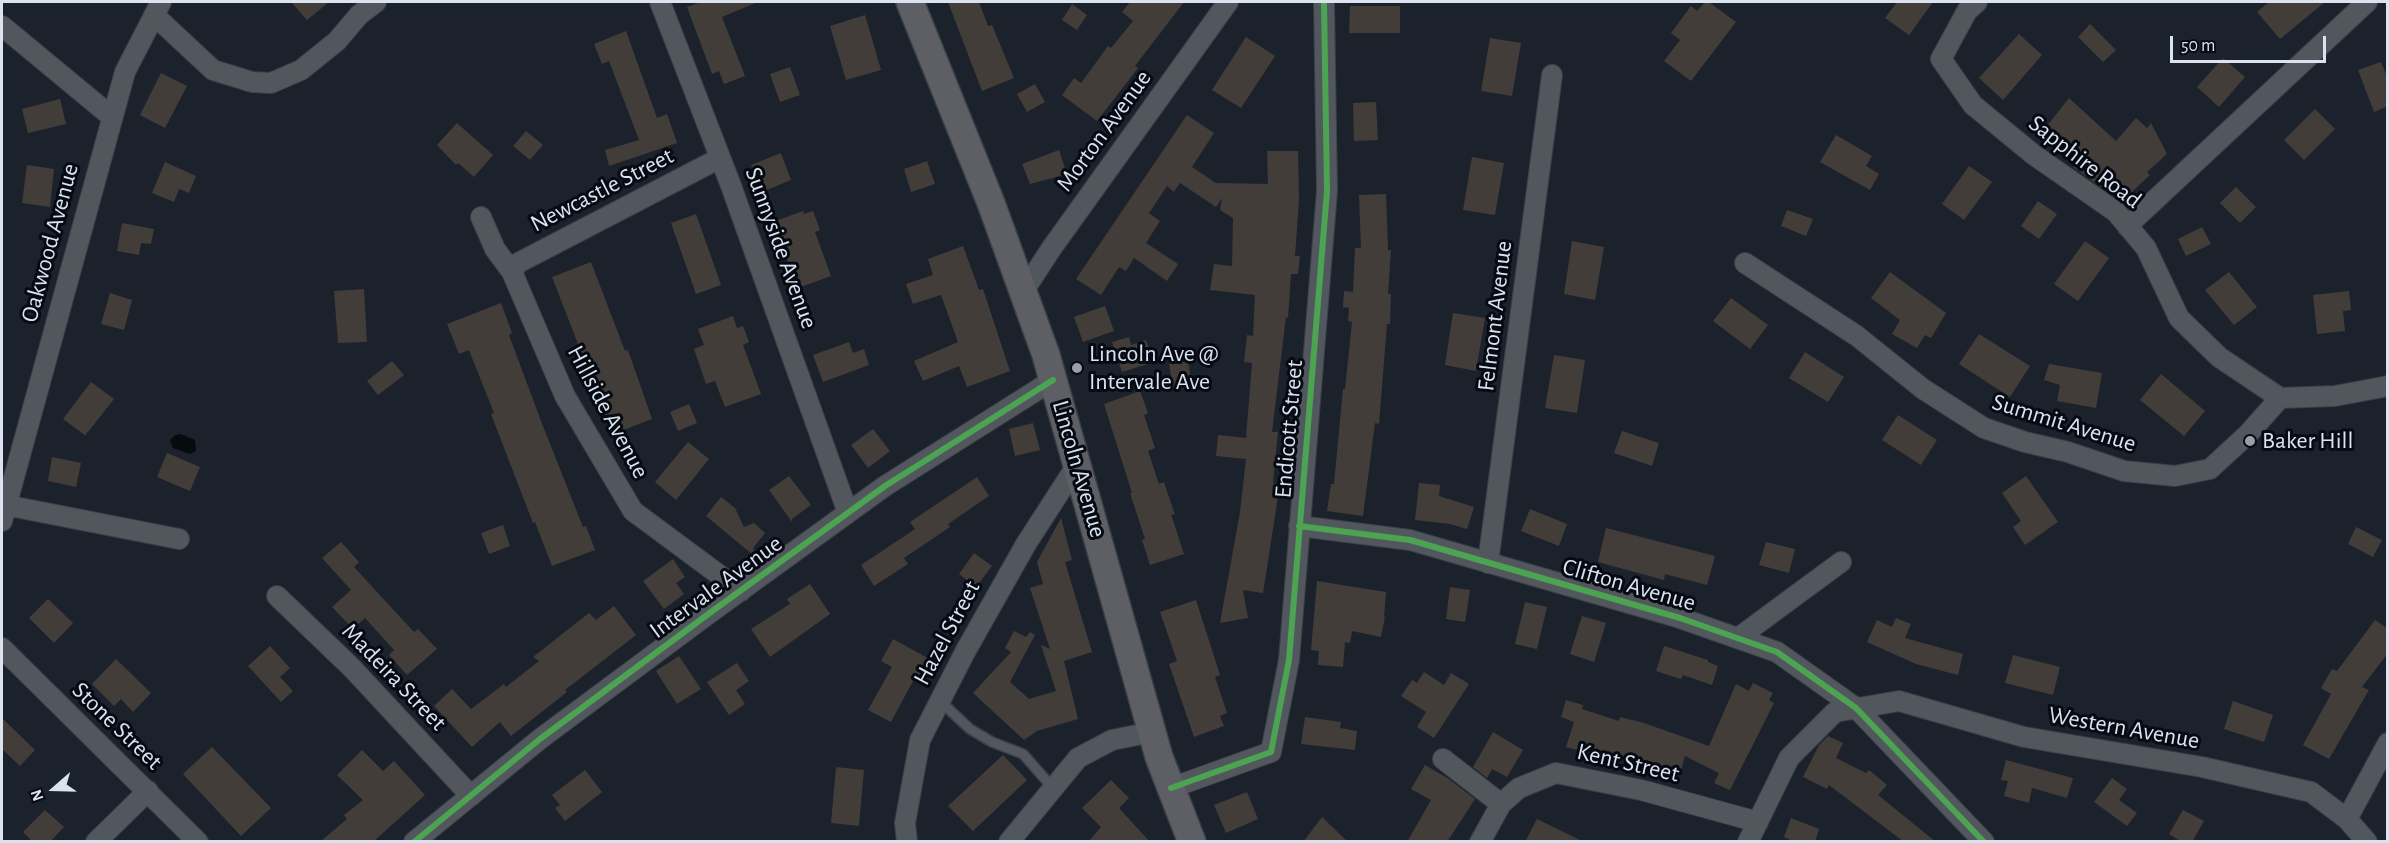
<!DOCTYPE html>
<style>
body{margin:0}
#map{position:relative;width:2389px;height:843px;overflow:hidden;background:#1c222c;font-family:"Alegreya Sans",sans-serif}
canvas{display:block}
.frame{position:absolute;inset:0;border:3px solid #dbe3f0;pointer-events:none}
.north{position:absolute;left:24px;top:759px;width:60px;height:60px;-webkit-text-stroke:4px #060a12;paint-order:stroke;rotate:250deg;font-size:16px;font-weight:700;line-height:24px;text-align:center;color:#dbe3f0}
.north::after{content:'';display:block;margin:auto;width:21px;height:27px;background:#dbe3f0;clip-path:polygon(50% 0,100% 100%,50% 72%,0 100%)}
.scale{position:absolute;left:2170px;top:36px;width:156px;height:27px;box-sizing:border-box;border:3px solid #dbe3f0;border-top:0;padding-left:8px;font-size:18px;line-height:21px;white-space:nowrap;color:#dbe3f0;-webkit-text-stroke:4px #060a12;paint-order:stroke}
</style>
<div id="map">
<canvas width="2389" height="843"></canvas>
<div class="frame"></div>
<div class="north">N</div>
<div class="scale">50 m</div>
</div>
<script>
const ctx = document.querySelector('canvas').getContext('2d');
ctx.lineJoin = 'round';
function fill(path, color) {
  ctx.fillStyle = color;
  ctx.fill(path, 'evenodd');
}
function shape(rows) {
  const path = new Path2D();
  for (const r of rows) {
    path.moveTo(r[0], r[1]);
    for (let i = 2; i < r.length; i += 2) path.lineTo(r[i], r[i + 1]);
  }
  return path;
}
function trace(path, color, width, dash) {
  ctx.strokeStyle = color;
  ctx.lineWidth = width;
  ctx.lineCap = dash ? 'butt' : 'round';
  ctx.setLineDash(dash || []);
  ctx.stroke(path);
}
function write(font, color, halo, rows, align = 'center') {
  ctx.font = font + ' "Alegreya Sans",sans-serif';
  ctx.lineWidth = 6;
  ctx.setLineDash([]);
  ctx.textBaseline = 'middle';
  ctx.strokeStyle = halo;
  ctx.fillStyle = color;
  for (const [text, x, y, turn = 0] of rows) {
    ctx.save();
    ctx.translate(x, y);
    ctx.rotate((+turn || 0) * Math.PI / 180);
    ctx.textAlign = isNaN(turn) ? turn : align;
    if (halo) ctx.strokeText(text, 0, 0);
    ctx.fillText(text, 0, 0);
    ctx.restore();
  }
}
const water = shape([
 [180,434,195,440,196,451,190,454,173,448,170,440,175,435]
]);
const building = shape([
 [291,2,329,2,307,20],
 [701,2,758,2,722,17,745,76,724,84,719,71,712,74,687,7],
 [948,2,979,2,988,26,992,25,1014,78,982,91],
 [1130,2,1184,2,1135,66,1138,68,1097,121,1062,95,1074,78,1081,83,1108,46,1111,48,1133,21,1122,12],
 [1705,2,1709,2,1736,22,1691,81,1664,61,1680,40,1671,33,1691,6,1697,11],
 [1897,2,1933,2,1909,35,1885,18],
 [2269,2,2325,2,2280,39,2257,12],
 [1072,4,1087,15,1077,30,1062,20],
 [1350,6,1400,6,1400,33,1349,33],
 [865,15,881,70,846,80,830,26],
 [2090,24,2116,50,2103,62,2078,37],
 [626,31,657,118,667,114,677,143,609,166,605,150,639,140,609,61,602,64,594,44],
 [2019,34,2042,55,2003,100,1979,78],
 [1246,37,1275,56,1241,108,1212,90],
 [1490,38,1521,43,1512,96,1481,91],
 [2223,58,2245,77,2219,107,2197,87],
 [2381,62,2388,79,2388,106,2374,112,2358,70],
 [790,67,800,95,780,102,770,74],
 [161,73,187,86,165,128,140,115],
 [1035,84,1045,102,1027,112,1017,94],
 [2069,98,2116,141,2136,118,2147,128,2151,123,2167,154,2147,172,2150,175,2123,200,2106,182,2101,187,2073,167,2076,164,2040,135],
 [60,99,66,124,28,133,22,109],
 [1376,102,1378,140,1354,141,1353,103],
 [2315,109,2335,129,2304,160,2284,140],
 [1187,115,1214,133,1192,167,1216,183,1268,184,1267,151,1298,151,1299,200,1295,256,1300,256,1298,274,1291,274,1288,318,1286,317,1272,432,1278,432,1273,483,1280,483,1267,568,1263,593,1243,590,1248,618,1220,623,1240,512,1246,459,1216,456,1218,435,1246,438,1252,363,1244,362,1247,335,1253,336,1255,295,1210,290,1214,264,1232,266,1233,218,1220,210,1222,198,1216,207,1180,183,1174,192,1167,186,1149,213,1160,221,1146,243,1178,264,1167,281,1134,258,1126,271,1119,267,1101,295,1076,279],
 [457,123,493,155,474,177,458,163,456,165,437,145],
 [526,131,543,145,530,160,513,146],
 [1836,135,1872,156,1866,166,1879,174,1870,190,1820,162],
 [1059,150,1067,174,1030,184,1022,164],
 [781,153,791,180,762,192,751,165],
 [1472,157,1504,163,1495,215,1463,210],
 [927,161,935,184,911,192,904,169],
 [165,162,196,176,189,193,179,189,174,202,152,193],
 [27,165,54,169,50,207,22,203],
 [1969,166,1992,182,1964,220,1942,204],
 [2236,187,2256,207,2240,223,2220,203],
 [1386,194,1388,250,1391,250,1388,294,1391,294,1390,324,1387,324,1379,424,1375,423,1363,516,1327,511,1331,484,1334,484,1343,389,1345,389,1352,322,1348,321,1349,308,1343,307,1344,291,1353,292,1355,248,1361,248,1359,195],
 [2038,201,2057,214,2039,239,2021,226],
 [1787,210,1813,219,1806,236,1781,226],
 [803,211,804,214,813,211,820,230,815,232,831,276,798,288,773,222],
 [696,214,721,285,696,294,671,223],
 [122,223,154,229,151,244,141,243,139,255,117,251],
 [2202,227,2211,244,2186,256,2178,239],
 [1572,241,1604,247,1595,300,1564,294],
 [2085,241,2109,258,2078,301,2054,284],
 [963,246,979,290,983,289,1010,371,967,387,959,366,923,381,914,361,958,342,941,295,913,304,906,284,933,275,928,259],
 [591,262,625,351,628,350,652,419,613,434,552,277],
 [1890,272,1946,313,1931,338,1925,335,1917,348,1892,334,1900,320,1871,298],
 [2229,272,2257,307,2234,325,2205,290],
 [364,289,367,342,338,343,334,291],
 [2349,291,2351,310,2343,311,2345,331,2317,334,2313,295],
 [110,293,132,300,124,330,101,324],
 [1731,298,1768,325,1750,349,1713,321],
 [501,303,512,333,509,335,541,421,583,527,586,526,595,550,552,566,535,522,533,523,491,414,494,413,469,350,459,354,447,324],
 [1105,306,1114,331,1083,342,1074,317],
 [1453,313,1485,318,1476,371,1445,365],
 [733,316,737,328,743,326,749,342,743,345,761,394,725,407,715,381,706,384,694,349,704,345,698,329],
 [1979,334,2030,366,2010,397,1959,364],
 [1129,337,1131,345,1146,340,1154,362,1122,372,1112,342],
 [849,342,853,353,864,349,869,365,823,382,813,355],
 [1805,352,1844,377,1828,402,1789,378],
 [1554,355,1585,360,1577,413,1545,408],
 [392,361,404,375,378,395,367,381],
 [1188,361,1192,387,1173,390,1169,363],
 [2049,364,2102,373,2096,408,2057,401,2060,385,2044,380],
 [2161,374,2205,411,2184,436,2140,400],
 [91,382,114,399,88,432,87,431,86,436,63,419],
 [1140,391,1148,413,1144,415,1155,448,1148,451,1159,484,1164,482,1175,515,1171,514,1184,554,1150,565,1142,540,1145,539,1130,493,1132,493,1104,404],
 [689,404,697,423,678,431,670,412],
 [1898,415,1937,440,1921,465,1882,440],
 [1033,423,1040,450,1015,456,1009,429],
 [873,429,890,451,868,468,851,445],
 [1622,431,1659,443,1652,466,1614,453],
 [688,442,709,459,676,500,655,482],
 [167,453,200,467,190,491,157,477],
 [52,457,81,463,76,487,48,481],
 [789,476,811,505,792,519,792,522,769,490],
 [2026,476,2058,522,2025,545,2013,527,2021,521,2002,493],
 [977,477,989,496,948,524,950,527,904,558,908,564,874,586,861,565,915,529,910,522],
 [1419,483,1440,485,1439,496,1474,507,1467,529,1450,524,1415,520],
 [721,497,735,508,744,527,754,523,765,533,753,548,758,559,706,516],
 [1530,509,1567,524,1559,546,1521,531],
 [1061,518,1072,560,1065,562,1092,652,1064,661,1078,719,1037,731,1024,740,973,693,1011,652,1005,648,1014,631,1026,637,1030,632,1035,635,1010,682,1029,699,1056,691,1041,645,1050,649,1030,588,1043,584,1037,562],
 [503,525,510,546,489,554,481,533],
 [2356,527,2382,540,2373,557,2348,544],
 [1606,528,1715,556,1707,585,1665,574,1664,580,1598,562],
 [341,542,359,562,354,567,414,632,418,629,437,649,407,675,389,655,394,650,365,618,353,629,332,607,351,590,322,558],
 [1766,542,1795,549,1789,573,1759,565],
 [974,553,992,566,976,587,959,574],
 [673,559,685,577,676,583,684,594,664,609,643,581],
 [1317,581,1386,592,1384,617,1385,617,1381,637,1352,631,1350,643,1345,642,1343,667,1318,665,1319,651,1311,650],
 [810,584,830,614,770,657,751,629,790,604,787,599],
 [1450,587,1470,590,1465,622,1446,619],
 [48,599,73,623,54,643,29,618],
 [1196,600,1220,675,1215,677,1227,713,1220,716,1224,726,1194,737,1169,664,1177,661,1160,612],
 [1525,602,1547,607,1537,649,1515,644],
 [614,606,636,635,565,690,567,692,511,736,500,722,472,747,434,706,452,689,471,709,504,684,506,687,539,661,533,657,589,613,596,620],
 [1582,616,1606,623,1594,662,1570,654],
 [1896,618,1911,624,1905,638,1963,654,1958,675,1916,664,1867,642,1877,620,1892,627],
 [2375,620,2388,629,2388,653,2362,687,2369,690,2329,759,2303,745,2331,694,2321,688,2332,669,2337,671],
 [893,639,935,662,923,684,914,679,891,722,868,710,892,667,881,661],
 [270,646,290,668,280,677,293,691,281,702,248,666],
 [1664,646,1708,660,1708,662,1718,666,1712,685,1683,675,1681,679,1656,671],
 [2013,655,2060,667,2053,695,2005,683],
 [679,656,701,689,677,704,656,671],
 [116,659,151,693,133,712,121,699,114,706,92,684],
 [737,663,749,681,736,690,745,704,729,715,707,682],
 [1424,672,1444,685,1451,673,1469,684,1434,738,1417,727,1426,712,1401,696,1412,680,1417,683],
 [1753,683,1773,693,1769,700,1774,703,1730,790,1714,783,1719,773,1685,756,1680,774,1633,760,1632,764,1566,747,1574,722,1561,717,1566,700,1583,705,1582,709,1619,721,1620,717,1644,723,1709,746,1736,684,1749,691],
 [2233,701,2273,715,2264,742,2224,729],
 [1305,717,1341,722,1340,728,1357,731,1355,750,1301,744],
 [2,718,35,750,20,766,2,749],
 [1493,732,1523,750,1507,777,1492,769,1487,778,1473,767],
 [1828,736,1843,743,1836,758,1866,773,1869,770,1887,785,1878,795,1936,842,1904,842,1829,785,1827,789,1803,777,1819,745],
 [212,747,271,808,241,836,183,774],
 [362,750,383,771,394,761,425,795,373,842,320,842,347,819,344,815,363,800,337,775],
 [1003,755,1027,780,973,831,948,806],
 [2006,760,2073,778,2067,798,2032,788,2029,803,2004,796,2008,781,2001,780],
 [1425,765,1449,779,1475,799,1447,842,1407,842,1431,800,1411,789],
 [836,767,864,770,859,826,831,823],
 [585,770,602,792,565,821,555,808,560,805,552,795],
 [2112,778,2127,789,2119,800,2137,813,2127,826,2094,802],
 [1111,780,1129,798,1119,808,1150,842,1088,842,1101,827,1082,808],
 [1247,792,1258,819,1226,833,1214,805],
 [45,810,64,827,50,842,33,842,23,832],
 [2183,810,2204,821,2192,842,2182,842,2169,834],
 [1322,817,1348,842,1303,842],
 [1791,818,1819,829,1815,842,1795,842,1784,837],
 [1537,819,1584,842,1525,842]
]);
const lane = shape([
 [940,701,970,729,992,742,1023,754,1053,788]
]);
const street = shape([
 [660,2,730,183,848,513],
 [1977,2,1967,11,1941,59,1973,105,2034,155,2116,212,2146,248,2179,318,2219,357,2280,398],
 [154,15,213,70,252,82,271,83,301,70,337,41,359,15,376,2],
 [2,26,112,117],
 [481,217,495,249,512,272,565,396,633,511,741,591],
 [2127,226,2367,2],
 [1745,263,1857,336,1923,389,1984,428,2025,442,2068,452,2124,471,2175,476,2210,469,2248,434,2280,398,2335,396,2388,386],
 [512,272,518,263,720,158],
 [1023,292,1051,249,1228,2],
 [5,505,179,539],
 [2,521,125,72,161,2],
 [1299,526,1410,540,1680,618,1777,652,1856,708,1984,842],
 [1488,563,1552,75],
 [277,596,352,668,471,796],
 [1738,638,1841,562],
 [2,648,198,842],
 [1443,759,1501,804],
 [1171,788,1271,752,1289,660,1327,191,1324,2],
 [2347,819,2388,743],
 [96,842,148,791],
 [414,842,540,739,711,612,885,486,1053,380],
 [907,842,905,823,920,740,965,652,1026,544,1077,465],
 [1009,842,1078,758,1112,740,1152,732],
 [1480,842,1501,804,1519,788,1556,773,1641,790,1758,822],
 [1748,842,1789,758,1835,712,1899,701,2024,737,2202,767,2311,792,2347,819,2367,842]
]);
const secondary = shape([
 [910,2,991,203,1046,355,1159,757,1192,842]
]);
const cycleway = shape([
 [1299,526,1410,540,1680,618,1777,652,1856,708,1984,842],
 [1171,788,1271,752,1289,660,1327,191,1324,2],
 [414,842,540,739,711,612,885,486,1053,380]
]);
const markers = [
 [1077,368,6,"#989fab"],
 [2250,441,6,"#989fab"]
];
const streetNames = [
 ["Morton Avenue",1104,131,-54],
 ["Sapphire Road",2085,162,38],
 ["Newcastle Street",602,190,-27],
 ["Oakwood Avenue",50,243,-75],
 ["Sunnyside Avenue",781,248,70],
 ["Felmont Avenue",1495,316,-83],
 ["Hillside Avenue",608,412,62],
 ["Summit Avenue",2064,423,17],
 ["Endicott Street",1289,429,-85],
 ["Lincoln Avenue",1079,469,74],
 ["Clifton Avenue",1629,585,16],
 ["Intervale Avenue",716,587,-36],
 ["Hazel Street",947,633,-62],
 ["Madeira Street",394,677,46],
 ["Stone Street",117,726,44],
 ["Western Avenue",2124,728,10],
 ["Kent Street",1628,763,13]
];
const poiNames = [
 ["Lincoln Ave @",1089,354],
 ["Intervale Ave",1089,382],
 ["Baker Hill",2262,441]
];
fill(water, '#040c0e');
fill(building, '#423d39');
trace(lane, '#3a3f48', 12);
trace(street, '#3a3f48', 22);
trace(secondary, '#3a3f48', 30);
trace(lane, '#52575e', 9);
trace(street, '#52575e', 20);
trace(secondary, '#5e5f64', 27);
trace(cycleway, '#4ca352', 6);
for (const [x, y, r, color] of markers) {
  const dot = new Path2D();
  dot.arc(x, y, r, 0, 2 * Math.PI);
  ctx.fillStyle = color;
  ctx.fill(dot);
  trace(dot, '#060a12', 2);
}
write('24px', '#dbe3f0', '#060a12', streetNames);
write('24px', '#dbe3f0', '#060a12', poiNames, 'left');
</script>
